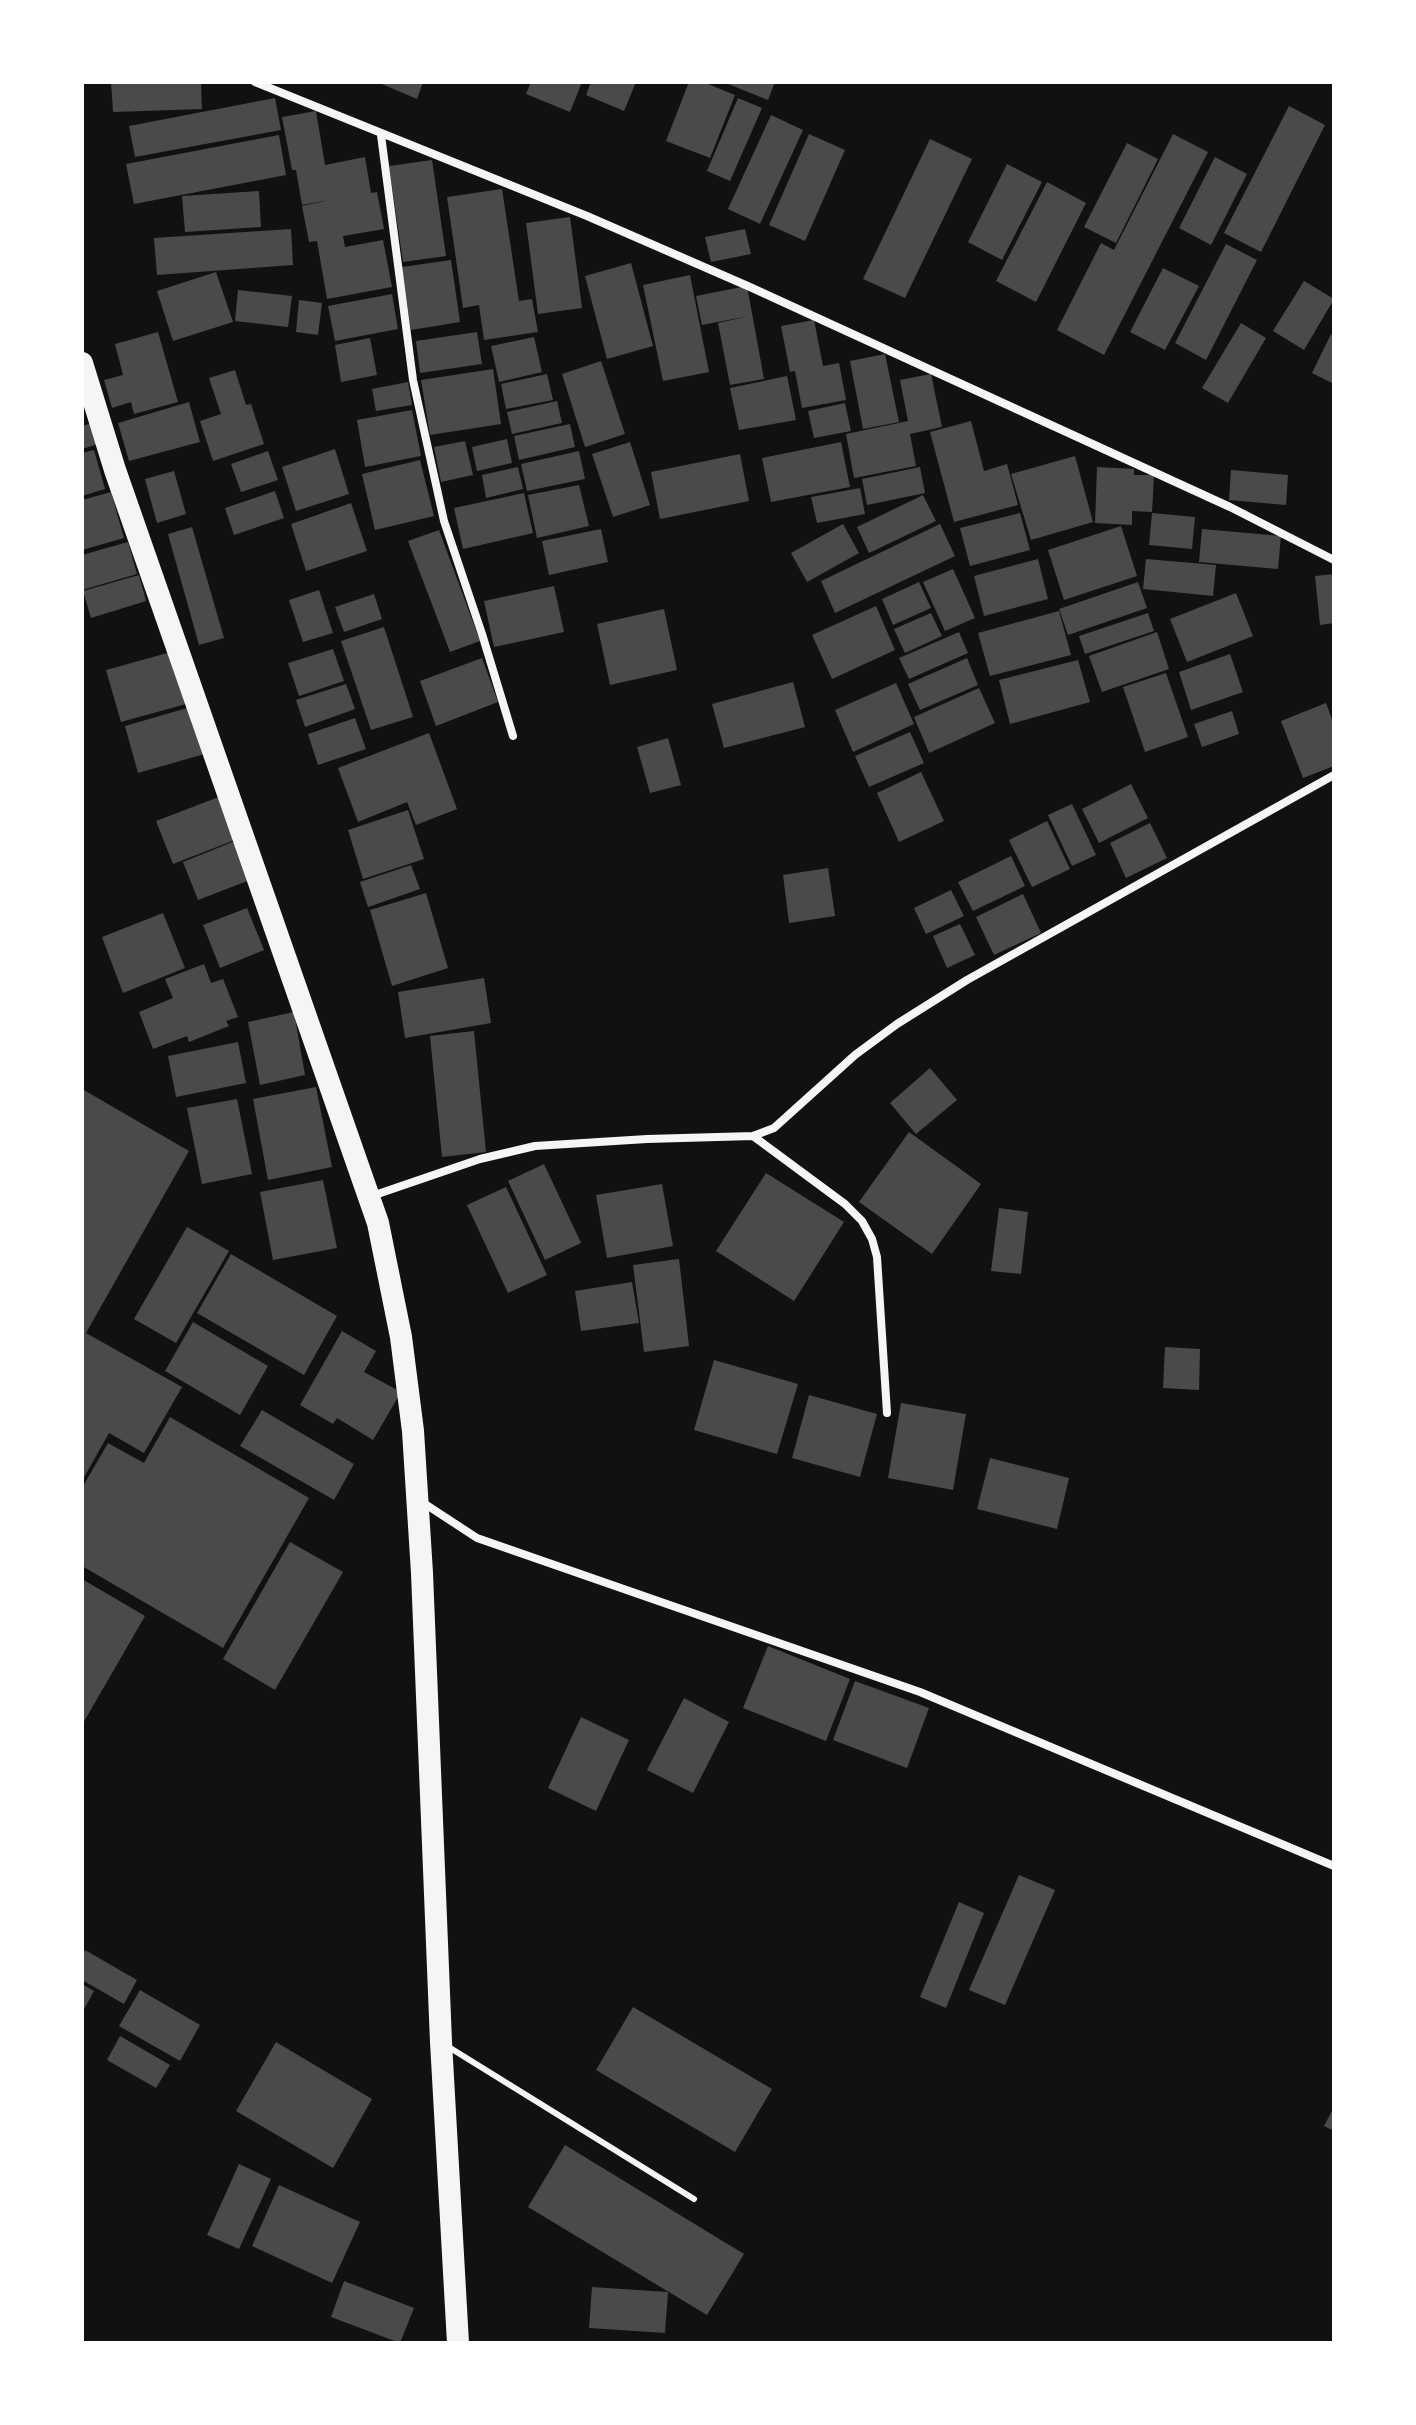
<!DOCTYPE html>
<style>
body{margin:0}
#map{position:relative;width:1416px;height:2425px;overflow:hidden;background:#111;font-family:"PT Sans",sans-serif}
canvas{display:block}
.frame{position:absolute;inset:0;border:84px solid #fff;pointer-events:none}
</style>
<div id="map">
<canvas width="1416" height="2425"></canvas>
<div class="frame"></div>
</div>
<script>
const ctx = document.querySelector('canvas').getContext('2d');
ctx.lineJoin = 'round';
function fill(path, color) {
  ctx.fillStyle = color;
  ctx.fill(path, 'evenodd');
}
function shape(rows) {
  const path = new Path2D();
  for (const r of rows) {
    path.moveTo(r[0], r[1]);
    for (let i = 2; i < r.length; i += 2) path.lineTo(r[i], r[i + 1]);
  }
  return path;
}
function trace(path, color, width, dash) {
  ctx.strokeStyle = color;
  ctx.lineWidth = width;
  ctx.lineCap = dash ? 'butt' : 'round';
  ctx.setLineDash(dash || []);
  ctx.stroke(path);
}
const building = shape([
 [111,82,201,82,202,109,113,112],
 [377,82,423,82,417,99],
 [531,82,582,82,570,112,526,94],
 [591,82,636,82,624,111,586,95],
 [689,82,703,82,735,95,710,158,666,141],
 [723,82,775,82,768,100],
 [275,98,281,130,135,157,129,126],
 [738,98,762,108,730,181,707,171],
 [1289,106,1325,125,1261,252,1224,233],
 [316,111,325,165,365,157,371,193,377,192,384,229,343,236,345,247,383,240,392,287,327,299,317,241,309,242,302,206,329,200,302,205,296,170,292,170,282,117],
 [771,115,803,130,760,224,728,209],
 [809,134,845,150,805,241,769,225],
 [1173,134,1208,152,1104,355,1057,330,1101,243,1114,250],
 [279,135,286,175,134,204,126,164],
 [930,139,972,159,905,298,863,279],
 [1127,143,1158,159,1116,243,1084,227],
 [1215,157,1247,174,1211,245,1179,228],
 [432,160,446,256,403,262,389,166],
 [1007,164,1042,182,1002,260,968,242],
 [1047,182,1086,203,1036,302,996,281],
 [502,189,519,301,532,299,538,332,484,340,479,305,463,308,447,197],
 [259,191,261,227,185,232,182,196],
 [570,217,582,308,538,314,526,223],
 [291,229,293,265,157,275,154,238],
 [745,229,751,254,711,262,705,237],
 [1226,244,1257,260,1206,360,1175,343],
 [451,260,460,322,411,330,402,267],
 [631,263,653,346,607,359,585,276],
 [1163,268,1199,286,1165,350,1130,332],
 [216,272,233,322,173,341,157,291],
 [690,275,709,372,663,381,643,285],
 [1304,281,1334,299,1304,350,1273,331],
 [747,286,764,379,730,385,718,323,749,316,702,325,696,296],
 [238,290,292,296,288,327,235,321],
 [392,294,398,329,335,341,328,306],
 [299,300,322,303,318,335,296,332],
 [814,320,823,366,839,363,846,400,802,408,795,371,790,372,781,326],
 [1241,323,1266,338,1228,403,1202,388],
 [158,332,178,402,134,414,131,402,112,408,104,380,123,375,115,344],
 [477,332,482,364,420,373,416,341],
 [1331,334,1334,335,1334,384,1312,373],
 [534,337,542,372,499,382,491,346],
 [370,338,377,375,341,382,335,345],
 [885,354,899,422,863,429,850,361],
 [601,361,625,434,585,447,562,374],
 [493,369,501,424,430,435,421,380],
 [235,370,246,405,251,404,264,444,213,461,200,421,221,414,209,378],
 [547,374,553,400,506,409,501,384],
 [931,374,942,427,910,434,916,466,854,478,846,434,908,421,900,380],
 [787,376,796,420,739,430,730,388],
 [408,382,412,405,376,411,372,389],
 [557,401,562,423,512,434,507,412],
 [189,402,200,442,129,461,118,423],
 [845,403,851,431,814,438,808,411],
 [412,410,421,456,365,467,357,420],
 [99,421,105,442,82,449,82,426],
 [971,421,984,471,1007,464,1018,505,954,522,930,432],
 [570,424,575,447,519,460,514,436],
 [507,439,512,463,477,471,472,447],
 [465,441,473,475,441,482,434,447],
 [630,442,650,505,613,517,592,454],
 [841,442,850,487,771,502,762,458],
 [335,449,349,494,296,511,282,467],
 [94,450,105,489,82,496,82,453],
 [268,451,278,480,241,492,231,464],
 [579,451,585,479,527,491,521,464],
 [740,454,749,501,660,519,651,472],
 [1075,456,1093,522,1031,540,1011,474],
 [420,460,434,516,375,530,362,474],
 [518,467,523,489,486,498,482,475],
 [920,467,925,493,867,505,862,479],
 [1097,467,1134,469,1134,475,1154,475,1152,512,1132,511,1132,525,1095,523],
 [1231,470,1288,475,1286,505,1229,500],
 [174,471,186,514,157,523,145,479],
 [579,485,589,526,537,538,528,495],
 [860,488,865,514,817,523,811,497],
 [275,491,284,518,234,535,225,508],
 [111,492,124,538,82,550,82,500],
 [524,493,533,533,463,549,454,508],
 [923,495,936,521,869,553,857,527],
 [351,503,367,551,306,571,291,524],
 [1020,513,1030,550,970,566,960,528],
 [1152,513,1195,517,1192,549,1149,545],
 [843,524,859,553,807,582,791,553],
 [940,524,955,556,835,613,821,581],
 [1121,526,1137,576,1064,600,1048,550],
 [192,527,224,638,199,645,168,534],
 [601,529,608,562,549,575,542,541],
 [1202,529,1281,536,1278,569,1199,562],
 [439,530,480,641,450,652,408,541],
 [128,542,137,574,82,590,82,555],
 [1038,559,1048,599,984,616,974,576],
 [1146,559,1216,565,1213,596,1143,589],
 [953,569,975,618,945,631,923,582],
 [1334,574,1334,623,1320,625,1315,576],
 [139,575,146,601,91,618,83,591],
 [919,582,931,608,893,625,882,599],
 [1138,582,1147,608,1068,635,1059,609],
 [554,586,564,632,494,647,484,601],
 [319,590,333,633,303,642,289,600],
 [1236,593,1253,636,1187,662,1170,619],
 [374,594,382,619,344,632,335,607],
 [876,606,895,650,832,679,812,635],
 [664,609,677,670,610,685,597,624],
 [1059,611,1071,655,990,676,978,633],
 [931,613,942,636,905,653,894,629],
 [1148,613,1154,631,1085,654,1079,636],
 [384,627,413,717,371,730,341,641],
 [959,632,968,653,909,679,899,658],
 [1157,632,1169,669,1102,692,1089,656],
 [333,649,344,681,299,696,288,663],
 [171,652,186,704,121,722,106,670],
 [1230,654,1243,692,1191,710,1179,672],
 [482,658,498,702,436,726,420,681],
 [967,658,978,685,920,710,908,684],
 [1078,660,1090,702,1010,724,999,680],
 [1166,673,1188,737,1145,752,1123,687],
 [793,682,805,727,724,748,712,704],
 [896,683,914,724,853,752,835,710],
 [346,684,355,709,305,727,296,700],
 [979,688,995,723,929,753,914,717],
 [1326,703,1334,725,1334,766,1303,778,1281,721],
 [194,706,208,753,138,773,125,726],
 [1232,711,1239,734,1202,747,1194,724],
 [355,718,366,749,318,765,308,734],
 [910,732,924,763,869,787,855,756],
 [429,733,457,809,416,825,407,802,358,822,338,768],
 [668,738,681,785,650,793,637,747],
 [921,772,944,821,899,842,877,793],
 [1131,784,1148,818,1099,843,1082,809],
 [224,795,240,838,173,864,156,821],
 [1072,804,1096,855,1072,866,1048,815],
 [408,810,424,859,363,879,348,830],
 [1047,821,1070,869,1032,887,1009,840],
 [1150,823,1167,858,1126,878,1110,843],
 [240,839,255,878,198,900,183,862],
 [1011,856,1025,886,973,911,958,882],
 [411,865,420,889,368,907,360,882],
 [828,868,835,916,789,923,783,875],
 [951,890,964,916,926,934,914,908],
 [426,893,448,968,392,986,370,910],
 [1023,894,1041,933,994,955,976,917],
 [247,908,264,950,220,968,203,925],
 [163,913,185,968,123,993,102,937],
 [960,924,975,955,947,968,933,936],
 [204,964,211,983,223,979,238,1017,226,1021,229,1026,189,1042,187,1036,153,1049,139,1012,173,998,165,979],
 [484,978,491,1023,405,1038,398,992],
 [294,1012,305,1075,260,1085,248,1022],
 [474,1031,486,1152,442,1157,430,1036],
 [238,1042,246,1083,176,1097,168,1056],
 [930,1068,957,1100,916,1134,890,1103],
 [316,1087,332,1167,268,1180,253,1099],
 [82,1089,189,1151,86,1333,182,1387,144,1453,109,1433,82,1481],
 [237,1099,252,1174,202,1184,187,1108],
 [909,1132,981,1184,932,1254,859,1202],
 [544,1164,581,1243,545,1260,508,1181],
 [766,1173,844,1222,794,1301,716,1251],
 [323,1180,337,1248,273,1260,260,1192],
 [662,1184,673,1246,607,1258,596,1195],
 [506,1187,547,1275,508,1293,467,1205],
 [999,1208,1028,1212,1021,1274,991,1271],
 [187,1227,229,1251,176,1343,134,1319],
 [231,1254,337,1316,304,1375,197,1313],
 [679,1259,689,1346,644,1352,633,1265],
 [632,1282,639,1323,581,1331,575,1291],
 [193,1322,268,1366,240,1415,165,1371],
 [342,1331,376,1351,364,1372,401,1392,373,1440,337,1418,333,1424,300,1405],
 [1165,1347,1200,1349,1199,1390,1163,1388],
 [714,1360,798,1384,777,1454,694,1430],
 [809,1395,877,1414,860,1477,792,1458],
 [901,1403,966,1414,953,1490,888,1478],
 [262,1410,354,1464,334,1500,240,1446],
 [170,1417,309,1498,223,1648,82,1566,82,1488,108,1443,144,1463],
 [990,1458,1069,1478,1057,1529,977,1509],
 [290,1542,343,1572,275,1690,223,1659],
 [82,1579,145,1616,82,1725],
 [768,1646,850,1679,826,1741,743,1708],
 [855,1681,929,1708,907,1768,833,1740],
 [684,1698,729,1722,693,1793,647,1770],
 [581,1717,629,1740,596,1811,548,1788],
 [1019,1875,1055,1890,1005,2005,969,1990],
 [959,1902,984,1913,946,2008,920,1997],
 [85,1950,137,1980,124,2004,82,1980,82,1956],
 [82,1984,94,1991,82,2013],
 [140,1990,200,2025,180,2061,119,2026],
 [633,2007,772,2089,735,2152,596,2070],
 [120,2036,170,2065,156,2088,107,2060],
 [276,2042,372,2099,333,2168,236,2111],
 [1334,2107,1334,2131,1324,2126],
 [565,2145,744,2254,707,2315,528,2207],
 [239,2164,271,2179,239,2249,207,2235],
 [279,2185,360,2222,332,2283,252,2246],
 [344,2281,414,2308,400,2343,331,2317],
 [592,2287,668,2292,665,2333,589,2328]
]);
const service = shape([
 [447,2046,694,2199]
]);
const minor = shape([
 [255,82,587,216,750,287,1230,507,1334,560],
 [381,135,413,380,444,521,482,634,513,736],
 [753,1136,845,1204,862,1221,872,1239,877,1257,887,1413],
 [369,1197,480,1159,535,1146,647,1139,753,1136,774,1128,855,1055,897,1024,967,980,1334,775],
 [422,1502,477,1538,920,1692,1334,1866]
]);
const trunk = shape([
 [82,363,115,470,378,1223,401,1337,413,1431,422,1573,441,2042,458,2343]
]);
fill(building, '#4a4a4a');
trace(service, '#f5f5f5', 6);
trace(minor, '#f5f5f5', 8);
trace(trunk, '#f5f5f5', 22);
</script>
